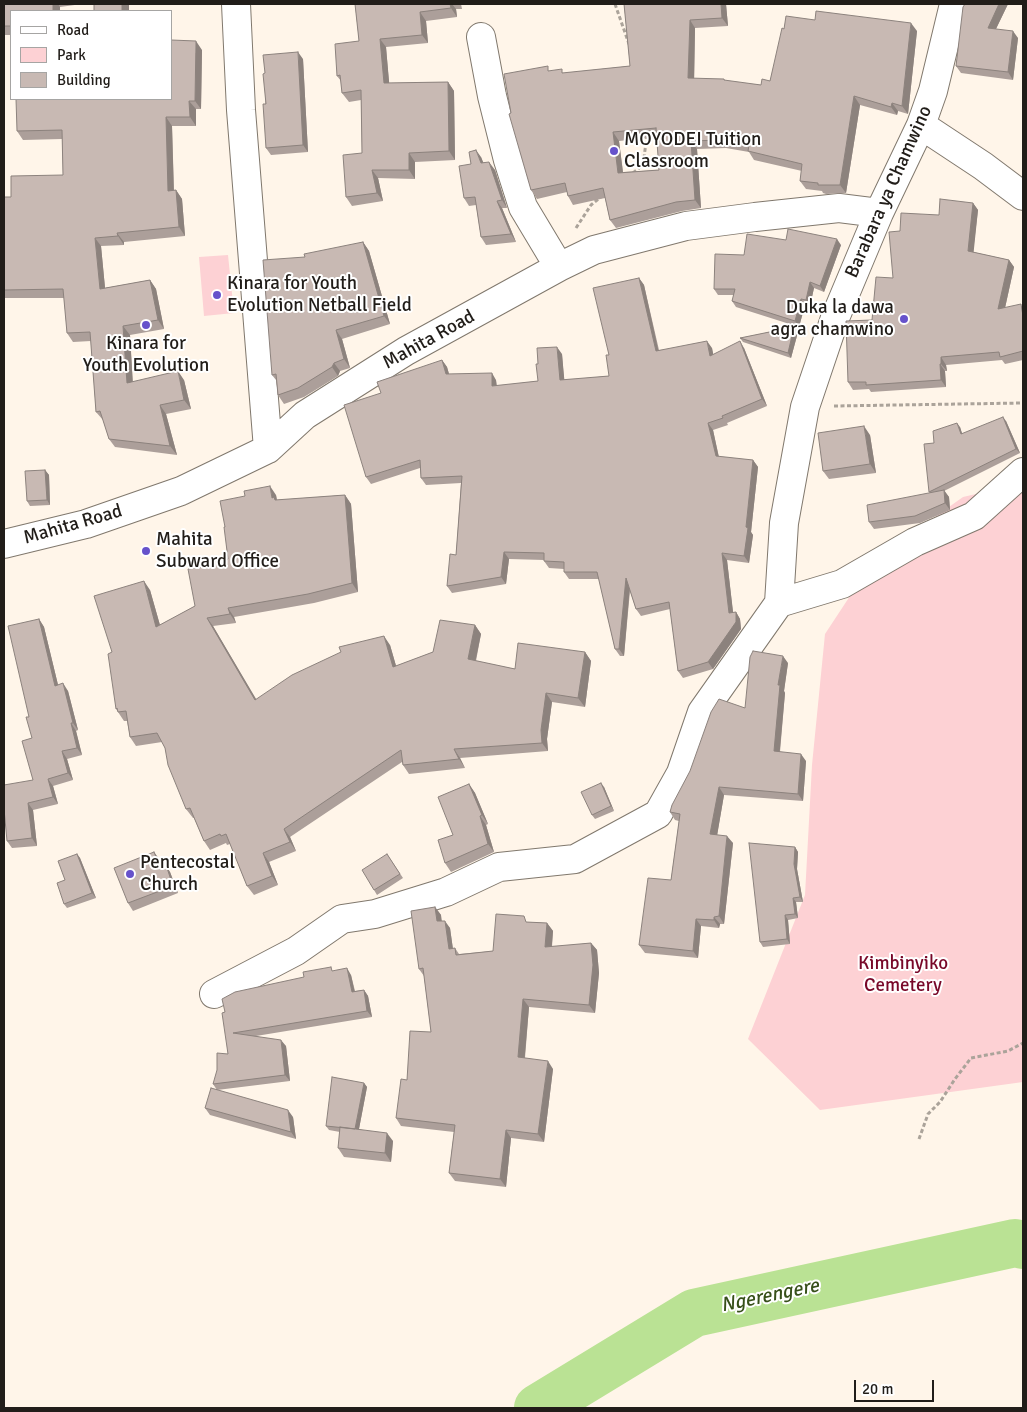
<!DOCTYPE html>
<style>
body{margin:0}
#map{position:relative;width:1027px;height:1412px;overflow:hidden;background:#fff5e9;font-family:Signika,sans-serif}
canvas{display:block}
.frame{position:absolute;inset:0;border:5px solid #211d19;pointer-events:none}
.legend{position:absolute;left:10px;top:10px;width:162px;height:90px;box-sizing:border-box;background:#fff;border:1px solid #a6a5a3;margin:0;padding:6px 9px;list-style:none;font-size:15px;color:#211d19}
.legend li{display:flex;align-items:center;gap:10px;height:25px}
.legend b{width:25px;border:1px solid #a6a5a3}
.scale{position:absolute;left:854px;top:1380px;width:80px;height:22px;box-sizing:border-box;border:2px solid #211d19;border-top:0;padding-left:6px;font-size:15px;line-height:18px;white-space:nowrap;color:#211d19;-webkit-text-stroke:4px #fff;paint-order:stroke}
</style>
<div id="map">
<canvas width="1027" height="1412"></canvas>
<div class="frame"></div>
<ul class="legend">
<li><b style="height:6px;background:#fff"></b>Road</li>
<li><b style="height:14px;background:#fdd1d4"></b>Park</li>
<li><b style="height:14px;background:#c8b9b3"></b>Building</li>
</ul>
<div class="scale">20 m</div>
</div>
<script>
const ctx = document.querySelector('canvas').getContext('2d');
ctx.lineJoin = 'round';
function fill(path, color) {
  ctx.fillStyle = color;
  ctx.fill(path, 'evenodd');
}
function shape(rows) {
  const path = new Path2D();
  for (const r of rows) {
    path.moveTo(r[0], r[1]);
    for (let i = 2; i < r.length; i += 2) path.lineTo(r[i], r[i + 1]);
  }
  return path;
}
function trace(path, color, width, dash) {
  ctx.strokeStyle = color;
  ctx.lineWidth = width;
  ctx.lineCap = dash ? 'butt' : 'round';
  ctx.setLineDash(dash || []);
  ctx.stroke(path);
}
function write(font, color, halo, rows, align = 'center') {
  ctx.font = font + ' Signika,sans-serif';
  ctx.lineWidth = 4;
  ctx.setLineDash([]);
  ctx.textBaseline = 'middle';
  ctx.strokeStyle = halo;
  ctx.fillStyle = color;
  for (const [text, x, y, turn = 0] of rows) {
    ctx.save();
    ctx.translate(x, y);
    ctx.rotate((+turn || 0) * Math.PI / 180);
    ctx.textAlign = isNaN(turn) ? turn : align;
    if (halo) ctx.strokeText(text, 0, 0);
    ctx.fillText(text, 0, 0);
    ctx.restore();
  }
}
const green = shape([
 [228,255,234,313,204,316,199,257],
 [1023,483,1023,1082,820,1110,748,1039,805,895,812,765,825,634,873,561,963,497]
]);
const river = shape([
 [538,1408,694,1313,1015,1243,1023,1245]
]);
const path = shape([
 [615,4,629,44],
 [633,173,643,165,647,135],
 [576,228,591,205,602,196],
 [834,406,1023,403],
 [919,1139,928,1114,940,1102,955,1079,971,1058,1008,1051,1023,1043]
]);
const minor = shape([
 [236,4,241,110,268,449],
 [481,37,492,96,508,160,523,207,559,267],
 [921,125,983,166,1023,196],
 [4,544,86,524,181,491,268,449,305,415,406,351,559,267,594,250,686,226,755,217,839,208,879,213],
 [779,603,842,584,915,542,974,516,1023,472],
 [214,994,296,951,342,919,375,914,446,892,499,867,575,859,658,814,681,773,702,712,779,603,784,523,805,407,835,318,879,213,921,125,933,91,954,4]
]);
const wall = shape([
 [4,4,82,4,60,7,11,11,11,35,4,35],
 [355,4,461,4,462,9,456,9,457,17,426,21,428,43,386,47,389,83,448,82,454,91,455,160,415,162,415,179,378,178,383,201,352,206,346,197,362,153,361,100,349,102,342,93,341,81,337,76,359,41],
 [624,4,726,4,728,26,695,28,694,79,724,79,725,81,761,85,770,81,784,29,815,20,917,31,908,114,898,111,897,115,860,105,846,193,826,194,823,193,822,191,806,189,800,181,802,171,754,160,749,152,726,148,697,149,701,208,682,211,616,228,610,220,605,198,573,205,568,196,567,192,537,199,531,190,511,113,551,71,564,73,630,66],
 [657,137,659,170,623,172,619,141],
 [965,4,1008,4,996,29,1018,38,1013,80,961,73,956,66],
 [202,50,201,109,196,109,196,126,172,126,174,190,176,190,182,199,185,236,124,242,124,245,101,246,105,288,150,280,156,289,164,329,130,335,133,382,184,380,191,409,166,414,177,455,115,447,109,439,103,420,96,412,91,341,73,342,67,333,64,298,4,298,4,197,11,197,63,175,62,139,23,140,17,131],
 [303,59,308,152,271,155,266,148,265,73],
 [481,157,483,163,495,170,507,208,502,208,516,242,486,245,481,237,476,205,469,206,464,198,471,164],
 [973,203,978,210,973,252,1009,260,1014,267,1005,308,1023,308,1023,360,1005,364,1002,360,946,365,947,371,945,371,946,387,871,392,869,389,853,390,848,382,872,320,893,278,900,231,939,215],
 [786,240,841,245,824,292,814,288,810,306,805,305,799,327,736,307,732,301,734,295,718,295,714,289],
 [363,242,369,251,390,324,342,339,350,368,340,371,338,376,304,397,284,404,278,395,276,380,272,375,305,257],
 [639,278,644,285,659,350,712,348,713,355,744,348,767,406,727,423,728,425,713,430,719,457,753,460,758,467,751,532,753,535,749,563,727,560,733,613,736,612,740,619,741,629,713,669,683,678,678,671,670,609,641,616,636,609,630,591,624,656,620,656,615,649,599,579,569,579,564,572,564,569,549,568,544,561,544,560,509,559,506,584,452,593,447,586,456,555,461,483,426,485,421,478,420,468,371,484,366,477,381,393,442,360,447,367,449,374,496,380,497,386,538,381,538,364,562,354,564,380,609,376,609,355],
 [794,327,798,332,791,358,743,342,740,338],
 [1006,421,1020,453,944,491,949,497,950,510,920,523,874,529,869,522,930,493,929,492,934,443,960,427,962,434],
 [870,435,876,473,829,479,823,471],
 [45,470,49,475,50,505,30,506,27,501],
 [276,495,277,500,345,495,351,504,358,592,314,603,234,617,236,623,213,626,256,700,390,645,396,666,433,652,475,625,481,634,476,661,515,669,585,652,591,661,585,707,552,702,547,739,548,751,460,758,465,768,409,774,403,765,402,762,290,837,296,851,269,862,278,885,254,895,247,886,230,844,227,845,226,843,210,850,204,841,194,818,193,818,186,809,165,748,162,742,136,746,130,737,127,721,124,721,116,709,112,652,150,590,160,625,195,606,209,566,228,559,225,527],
 [39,619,44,627,58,685,68,691,78,730,76,731,82,755,67,759,73,780,53,786,58,804,33,810,37,846,12,848,7,841,33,780,32,738,29,717],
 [788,663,784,691,785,693,780,752,806,761,803,801,724,795,717,835,733,843,724,924,720,924,719,928,701,926,698,958,645,953,639,945,671,880,679,821,675,820,670,812,745,708],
 [469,784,475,793,488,824,486,825,494,852,451,872,445,863],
 [604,787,614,811,595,819,592,815],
 [795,847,798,852,797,869,803,902,796,902,798,918,788,920,790,944,763,947,760,942],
 [154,852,159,859,162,866,170,872,178,893,133,911,128,903],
 [77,854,80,858,96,898,67,908,64,904,65,880],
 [387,854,403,878,377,895,374,890],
 [435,907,441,915,441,921,450,928,453,949,455,948,459,954,493,951,527,922,547,923,553,931,552,947,591,943,597,950,599,973,595,1013,529,1007,525,1058,553,1069,544,1142,511,1138,506,1187,455,1181,449,1173,454,1132,401,1126,396,1118,407,1080,431,1032,424,976,419,969],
 [334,971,351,975,355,991,364,990,368,996,372,1017,256,1036,286,1046,290,1081,217,1090,213,1084,228,1054,225,1012],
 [364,1083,367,1087,359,1129,393,1141,391,1162,344,1157,338,1148,340,1132,329,1130,326,1126],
 [205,1108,293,1117,296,1139,210,1115]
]);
const shadedWall = shape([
 [53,4,58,4,60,7,60,11,53,11],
 [122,4,129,4,129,11,122,11],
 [450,4,452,4,456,9,457,17,451,8],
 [721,4,726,4,728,26,722,18],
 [999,4,1008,4,993,35,988,28],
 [420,12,426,21,428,43,422,35],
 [690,20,695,28,694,87,688,78],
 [911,23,917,31,908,114,902,106],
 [1013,31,1018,38,1013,80,1008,72],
 [380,39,386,47,390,92,384,83],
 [196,41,202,50,201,109,195,101],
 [298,52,303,59,308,152,303,145],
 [448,82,454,91,455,160,449,151],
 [854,96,860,105,846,193,840,185],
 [189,101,196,109,196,126,190,117],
 [892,103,898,111,897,115,891,107],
 [166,117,172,126,174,199,168,191],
 [613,132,619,141,624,181,618,173],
 [691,141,697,149,701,208,695,200],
 [476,150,481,157,487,171,481,163],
 [409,153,415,162,415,179,409,170],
 [489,162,495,170,507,208,502,200],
 [372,170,378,178,383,201,377,193],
 [176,190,182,199,185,236,179,227],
 [497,201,502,208,516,242,511,234],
 [973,203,978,210,973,258,968,251],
 [117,233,124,242,124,245,118,236],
 [95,238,101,246,106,298,100,289],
 [837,239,841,245,824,292,820,286],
 [363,242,369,251,390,324,384,316],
 [1009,260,1014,267,1003,317,998,309],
 [639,278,644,285,660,358,656,351],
 [150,280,156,289,164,329,158,320],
 [810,282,814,288,810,306,806,300],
 [801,299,805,305,799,327,795,321],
 [123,326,130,335,133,391,127,383],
 [794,327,798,332,791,358,788,353],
 [336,330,342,339,350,368,344,359],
 [707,341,712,348,715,363,710,356],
 [740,341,744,348,767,406,762,399],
 [557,347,562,354,565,387,560,380],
 [941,357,946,365,947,371,941,364],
 [442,360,447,367,451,381,446,374],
 [334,363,340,371,338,376,332,367],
 [940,364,945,371,946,387,941,380],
 [178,371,184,380,191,409,184,400],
 [492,373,496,380,497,393,492,386],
 [160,405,166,414,177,455,170,446],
 [1003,417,1006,421,1020,453,1016,449],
 [708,423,713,430,720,463,716,456],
 [957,423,960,427,964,439,961,434],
 [864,426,870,435,876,473,870,464],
 [753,460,758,467,751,532,753,535,749,563,744,556,746,527],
 [45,470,49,475,50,505,47,500],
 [270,486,276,495,277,501,272,498],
 [944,490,949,497,950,510,945,503],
 [345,495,351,504,358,592,352,583],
 [504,552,509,559,506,584,501,577],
 [722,553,727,560,734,620,729,613],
 [626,578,630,585,624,656,619,649],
 [144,581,150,590,163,636,156,627],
 [228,608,234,617,236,623,230,614],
 [736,612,740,619,741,629,713,669,708,662],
 [207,618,213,626,262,709,255,700],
 [39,619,44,627,60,693,55,686],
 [475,625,481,634,474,668,468,659],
 [384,636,390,645,399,676,393,667],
 [585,652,591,661,585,707,578,698],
 [783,656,788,663,784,691,785,693,779,759,774,751,778,685],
 [63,683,68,691,78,730,73,723],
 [546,693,552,702,547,739,548,751,542,743,541,730],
 [71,723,76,731,82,755,77,748],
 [454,749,460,758,465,768,459,759],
 [62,751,67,759,73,780,68,773],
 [801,754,806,761,803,801,798,794],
 [48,779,53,786,58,804,53,797],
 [601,783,604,787,614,811,611,806],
 [469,784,475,793,488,824,482,815],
 [719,787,724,795,716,842,710,834],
 [28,803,33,810,37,846,32,838],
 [480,816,486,825,494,852,488,844],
 [284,829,290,837,296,851,290,842],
 [727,836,733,843,724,924,719,916],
 [795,847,798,852,797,869,803,902,800,897,794,864],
 [154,852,159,859,165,874,160,867],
 [263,853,269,862,278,885,272,876],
 [77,854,80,858,96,898,92,893],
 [166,865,170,872,178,893,173,886],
 [793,898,796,902,798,918,795,914],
 [435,907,441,915,443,929,437,921],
 [785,915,788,920,790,944,787,939],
 [714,917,720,924,719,928,714,920],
 [696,919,701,926,698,958,693,951],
 [445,921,450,928,454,957,449,949],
 [547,923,553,931,551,955,545,947],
 [591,943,597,950,599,973,595,1013,589,1005],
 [347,968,351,975,356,998,352,992],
 [364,990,368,996,372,1017,367,1011],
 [523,999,529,1007,524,1065,518,1057],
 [281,1040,286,1046,290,1081,285,1075],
 [548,1061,553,1069,544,1142,538,1134],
 [364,1083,367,1087,358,1134,355,1130],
 [288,1110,293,1117,296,1139,291,1132],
 [506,1130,511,1138,506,1187,500,1179],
 [387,1133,393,1141,391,1162,385,1153]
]);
const building = shape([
 [4,4,53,4,53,11,11,11,11,26,4,26,4,4],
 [94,4,122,4,122,11,94,11,94,4],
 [355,4,450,4,451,8,420,12,422,35,380,39,384,83,448,82,449,151,409,153,409,170,372,170,377,193,346,197,343,155,362,153,361,90,342,93,340,75,337,76,335,44,359,41,355,4],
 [624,4,721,4,722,18,690,20,688,78,724,79,724,80,761,85,762,79,770,81,782,28,784,29,786,16,815,20,816,11,911,23,902,106,892,103,891,107,854,96,840,185,818,185,818,183,800,181,802,164,748,151,749,145,720,140,691,141,695,200,676,202,610,220,603,188,568,196,565,183,531,190,509,114,511,113,504,74,548,66,548,71,562,69,562,73,630,66,624,4],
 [656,128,659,170,618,173,613,132,656,128],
 [965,4,999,4,988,28,1013,31,1008,72,956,66,963,7,965,4],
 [171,40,196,41,195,101,189,101,190,117,166,117,168,191,176,190,179,227,117,233,118,236,95,238,100,289,150,280,158,320,123,326,127,383,178,371,184,400,160,405,170,446,109,439,100,411,96,412,90,332,67,333,63,289,4,290,4,197,11,197,11,176,63,175,62,130,17,131,16,99,171,99,171,40],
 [298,52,303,145,266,148,263,104,266,104,263,74,265,73,263,55,298,52],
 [476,150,481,163,489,162,502,200,497,201,511,234,481,237,475,197,464,198,459,166,471,164,469,152,476,150],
 [940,199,973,203,968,251,1009,260,998,309,1021,304,1023,316,1023,351,1000,357,999,352,941,357,941,364,940,364,941,380,866,385,866,382,848,382,846,321,872,320,876,277,893,278,889,232,900,231,901,213,939,215,940,199],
 [788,229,837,239,820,286,810,282,806,300,801,299,795,321,732,301,735,289,714,289,715,254,744,255,747,234,786,240,788,229],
 [363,242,384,316,336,330,344,359,334,363,332,367,298,388,278,395,276,374,272,375,263,260,305,257,304,254,363,242],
 [639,278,656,351,707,341,710,356,740,341,762,399,722,416,723,418,708,423,716,456,753,460,746,527,748,528,744,556,722,553,729,613,736,612,736,622,708,662,678,671,669,602,636,609,626,578,619,649,615,649,597,572,564,572,564,562,544,561,544,553,504,552,501,577,447,586,450,554,456,555,462,476,421,478,420,460,366,477,344,405,381,393,377,382,442,360,446,374,492,373,492,386,538,381,536,364,538,364,537,348,557,347,560,380,609,376,606,355,609,355,593,288,639,278],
 [794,327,788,353,740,338,794,327],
 [1003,417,1016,449,929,492,924,444,934,443,933,431,957,423,961,434,1003,417],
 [864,426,870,464,823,471,818,433,864,426],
 [45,470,47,500,27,501,25,471,45,470],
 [270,486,272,498,274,497,275,500,345,495,352,583,308,594,228,608,230,614,207,618,255,700,292,675,341,652,339,647,384,636,393,667,433,652,440,620,475,625,468,659,515,669,518,643,585,652,578,698,546,693,541,730,542,743,454,749,459,759,403,765,401,750,284,829,290,842,263,853,272,876,247,886,226,834,221,836,220,834,204,841,190,808,186,809,168,765,165,748,157,733,130,737,126,711,118,712,117,708,116,709,108,654,112,652,94,596,144,581,156,627,195,606,188,569,209,566,209,562,228,559,224,527,225,527,220,501,245,496,244,491,270,486],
 [944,490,945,503,915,516,869,522,867,505,944,490],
 [39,619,55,686,63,683,73,723,71,723,77,748,62,751,68,773,48,779,53,797,28,803,32,838,7,841,4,809,4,785,33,780,22,741,32,738,26,717,29,717,8,626,39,619],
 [753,651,783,656,778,685,780,685,774,751,801,754,798,794,719,787,710,834,727,836,719,916,714,917,714,920,696,919,693,951,639,945,648,878,671,880,680,814,670,812,672,805,690,771,711,712,719,699,745,708,750,657,753,651],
 [601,783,611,806,592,815,581,792,601,783],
 [469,784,482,815,480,816,488,844,445,863,438,840,453,835,438,797,469,784],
 [749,843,795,847,794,864,800,897,793,898,795,914,785,915,787,939,760,942,749,843],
 [154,852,160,867,166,865,173,886,128,903,114,868,154,852],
 [77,854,92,893,64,904,57,883,65,880,58,861,77,854],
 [387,854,400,874,374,890,362,870,387,854],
 [435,907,437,921,445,921,449,949,455,948,456,955,493,951,496,914,524,916,526,922,547,923,545,947,591,943,593,965,589,1005,523,999,518,1057,548,1061,538,1134,506,1130,500,1179,449,1173,455,1125,396,1118,401,1079,407,1080,410,1031,431,1032,423,968,419,969,411,911,435,907],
 [331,967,332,971,347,968,352,992,364,990,367,1011,233,1033,281,1040,285,1075,213,1084,217,1070,217,1053,228,1054,222,1013,225,1012,222,999,235,992,304,977,303,972,331,967],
 [332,1077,364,1083,355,1129,326,1126,332,1077],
 [211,1088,288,1110,291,1132,205,1108,211,1088],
 [340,1127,387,1133,385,1153,338,1148,340,1127]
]);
const markers = [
 [614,151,5,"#6652cb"],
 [217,295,5,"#6652cb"],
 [904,319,5,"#6652cb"],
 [146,325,5,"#6652cb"],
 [146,551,5,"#6652cb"],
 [130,874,5,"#6652cb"]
];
const poiNames = [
 ["MOYODEI Tuition",624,140],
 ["Classroom",624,162],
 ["Kinara for Youth",227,284],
 ["Evolution Netball Field",227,306],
 ["Duka la dawa",894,308,"right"],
 ["agra chamwino",894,330,"right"],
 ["Kinara for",146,344,"center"],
 ["Youth Evolution",146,366,"center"],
 ["Mahita",156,540],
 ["Subward Office",156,562],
 ["Pentecostal",140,863],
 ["Church",140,885]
];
const streetNames = [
 ["Barabara ya Chamwino",889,192,-66],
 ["Mahita Road",429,340,-29],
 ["Mahita Road",73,525,-16]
];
const parkNames = [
 ["Kimbinyiko",903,964],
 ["Cemetery",903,986]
];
const waterNames = [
 ["Ngerengere",770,1296,-12]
];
fill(green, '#fdd1d4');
trace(river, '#bae294', 48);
trace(minor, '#80786d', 30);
trace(path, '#aba39a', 3, [4, 2.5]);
trace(minor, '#fff', 28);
fill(wall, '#ac9f9a');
fill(shadedWall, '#8c827d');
fill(building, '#c8b9b3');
trace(building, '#8c827d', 1);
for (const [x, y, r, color] of markers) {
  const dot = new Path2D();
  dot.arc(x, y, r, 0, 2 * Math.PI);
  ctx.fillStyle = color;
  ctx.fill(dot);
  trace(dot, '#fff', 2);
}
write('19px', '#211d19', '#fff', poiNames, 'left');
write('19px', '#211d19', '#fff', streetNames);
write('19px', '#780829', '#fff', parkNames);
write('italic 20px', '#37501a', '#fff', waterNames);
</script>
